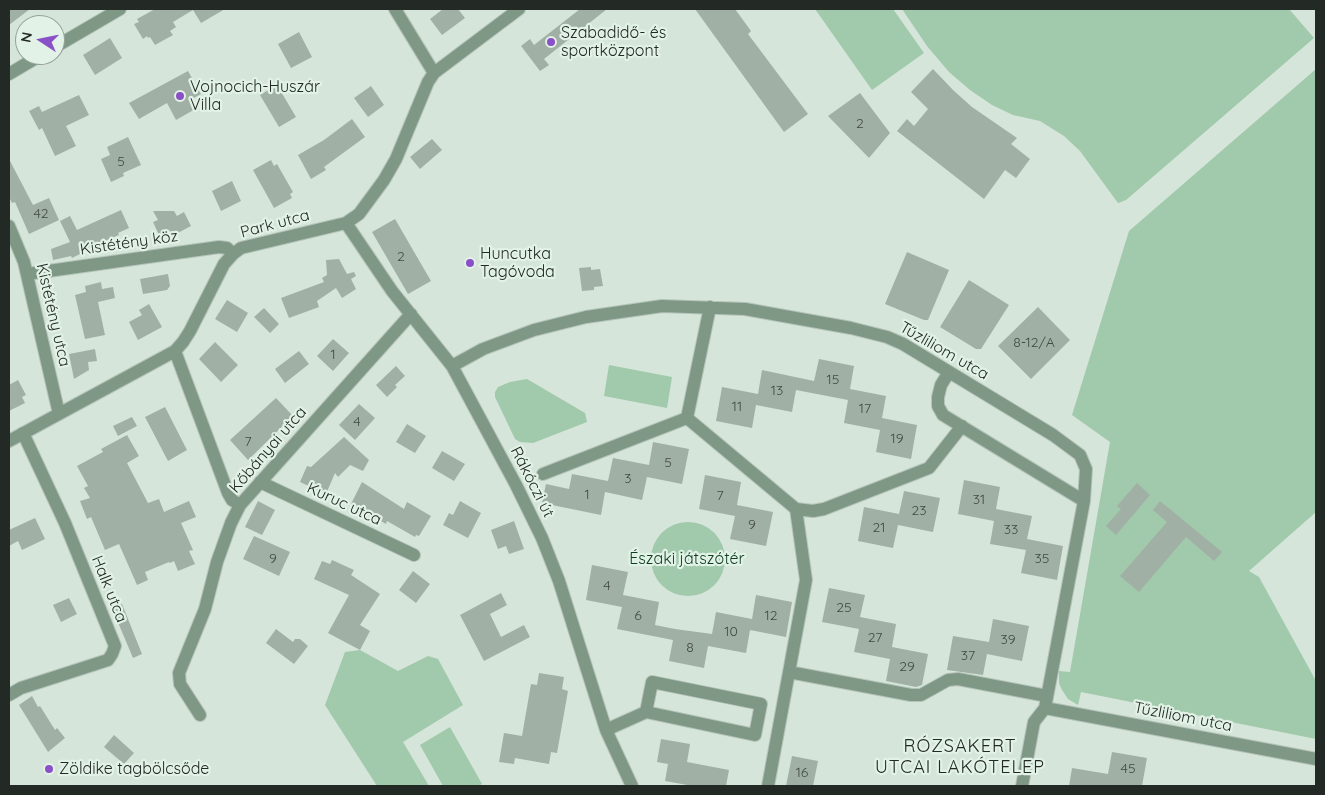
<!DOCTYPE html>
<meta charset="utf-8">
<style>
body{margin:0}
#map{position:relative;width:1325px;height:795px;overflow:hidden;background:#d5e5d9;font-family:Quicksand,sans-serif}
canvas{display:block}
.frame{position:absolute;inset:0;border:10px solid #232925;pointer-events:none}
.north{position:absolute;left:15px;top:15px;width:50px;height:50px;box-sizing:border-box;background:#e2f2e6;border:1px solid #96a299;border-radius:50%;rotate:281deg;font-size:14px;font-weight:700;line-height:20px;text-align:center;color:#232925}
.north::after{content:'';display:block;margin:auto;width:18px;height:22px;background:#8950c7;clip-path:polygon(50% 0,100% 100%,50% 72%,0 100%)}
</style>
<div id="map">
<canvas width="1325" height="795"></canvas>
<div class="frame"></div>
<div class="north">N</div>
</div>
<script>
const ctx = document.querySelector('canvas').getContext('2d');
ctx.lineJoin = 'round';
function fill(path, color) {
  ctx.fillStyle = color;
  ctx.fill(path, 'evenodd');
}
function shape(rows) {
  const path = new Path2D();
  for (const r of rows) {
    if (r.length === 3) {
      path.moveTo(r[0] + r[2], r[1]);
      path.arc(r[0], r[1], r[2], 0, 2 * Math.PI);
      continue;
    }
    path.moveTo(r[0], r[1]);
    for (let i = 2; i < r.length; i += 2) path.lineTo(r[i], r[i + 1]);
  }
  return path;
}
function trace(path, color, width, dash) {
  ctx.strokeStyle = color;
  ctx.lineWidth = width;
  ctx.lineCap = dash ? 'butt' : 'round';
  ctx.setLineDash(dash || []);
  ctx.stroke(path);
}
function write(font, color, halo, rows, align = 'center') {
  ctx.font = font + ' Quicksand,sans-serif';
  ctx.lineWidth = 4.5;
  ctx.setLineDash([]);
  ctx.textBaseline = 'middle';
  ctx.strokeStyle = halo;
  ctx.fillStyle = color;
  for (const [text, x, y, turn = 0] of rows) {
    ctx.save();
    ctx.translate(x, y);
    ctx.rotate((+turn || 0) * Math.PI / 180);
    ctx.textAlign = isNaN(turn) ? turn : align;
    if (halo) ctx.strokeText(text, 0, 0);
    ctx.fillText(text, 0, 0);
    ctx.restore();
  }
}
const green = shape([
 [815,9,893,9,924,53,872,90],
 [902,9,1289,9,1314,38,1126,200,1118,203,1080,151,1064,136,1040,121,1013,115,992,105,970,90,949,72,927,46],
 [1316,69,1316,512,1249,571,1259,577,1316,681,1316,739,1081,692,1078,705,1068,699,1062,690,1059,683,1059,671,1070,672,1110,442,1072,415,1129,231],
 [609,365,672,377,667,408,604,396],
 [527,379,585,413,587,422,533,443,520,442,515,439,506,420,495,397,495,392,498,387,510,382],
 [688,559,37],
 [360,650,398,671,428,656,438,659,463,705,403,742,429,786,377,786,325,705,345,652],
 [450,727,482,784,478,786,443,786,420,745]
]);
const building = shape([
 [9,9,30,9,9,25],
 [155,9,225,9,201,23,193,10,173,22,176,27,170,31,173,35,155,45,150,37,148,38,147,36,143,39,134,24,139,22,137,19],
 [443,9,458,9,465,18,442,35,430,19],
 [580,9,607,9,544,59,549,65,540,71,521,46,530,39,534,45],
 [695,9,735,9,751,31,748,34,808,114,784,132],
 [299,32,312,57,291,68,278,44],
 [110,38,122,58,95,75,83,55],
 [933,69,953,90,972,107,1017,138,1011,144,1030,159,1016,178,1005,170,984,199,897,131,907,119,914,126,928,109,911,92],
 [188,71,201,94,192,99,197,108,176,120,167,103,139,119,129,103],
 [277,85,296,117,279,127,260,95],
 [371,86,384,105,368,117,354,98],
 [860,93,890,133,869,158,828,116],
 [79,95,89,115,66,126,76,146,55,156,42,128,39,130,29,111,39,106,42,112],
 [352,119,365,137,324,167,326,170,311,179,298,155,324,140],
 [128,137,141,165,123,173,124,176,111,182,101,159,110,155,107,147],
 [432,139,442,150,420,169,410,157],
 [9,159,33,205,49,198,59,220,29,234,15,202,12,203,9,197],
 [271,160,274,166,277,164,293,192,290,194,292,198,274,208,253,170],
 [232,181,241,201,221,211,212,191],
 [121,210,129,228,118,233,119,235,85,249,86,251,72,258,71,256,53,260,51,249,70,242,60,221,70,216,77,230],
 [153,211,174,211,177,216,184,212,191,226,172,236,169,230,159,235,153,222,158,220],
 [395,219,431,281,408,294,372,232],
 [907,252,949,270,928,320,924,320,885,304],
 [339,259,347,274,354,272,356,276,351,279,356,289,342,298,336,288,317,301,319,307,289,318,281,298,324,282,322,278,327,275,326,260],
 [591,267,591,270,600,269,603,286,594,287,594,290,582,291,579,268],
 [168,274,170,286,167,290,143,294,140,279],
 [969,280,1009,305,981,349,976,349,940,327],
 [101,282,102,289,113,287,115,298,98,302,105,335,85,339,75,295,86,292,85,286],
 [227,300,248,313,237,332,215,319],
 [149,304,162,327,138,340,129,322,142,315,139,310],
 [1038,307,1070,340,1031,379,998,346],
 [264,308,279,324,270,333,254,317],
 [333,339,349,353,333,371,317,356],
 [215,342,238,365,221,382,199,359],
 [95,349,97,361,88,362,89,370,74,379,69,354],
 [299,351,309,364,285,383,275,369],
 [819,359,854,366,850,389,886,396,882,418,917,425,911,459,876,452,880,430,844,423,848,400,796,390,792,412,756,405,752,428,716,421,722,387,758,394,762,370,814,381],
 [396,366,405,376,395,385,397,387,387,397,376,385],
 [18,380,26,395,22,397,25,403,9,411,9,385],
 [276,398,293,416,248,460,230,440],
 [359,404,375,418,355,440,339,425],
 [165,407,187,450,168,461,145,417],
 [132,417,137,426,118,436,113,426],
 [407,424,426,436,415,453,396,442],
 [127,435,139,456,127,463,148,503,159,499,164,512,189,501,196,517,181,523,193,550,189,551,195,564,178,571,174,561,170,563,169,562,145,572,148,580,137,585,119,544,105,550,91,517,87,519,80,501,90,498,84,488,88,486,77,466,103,452,101,449],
 [344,437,369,460,363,471,350,465,338,477,335,473,326,494,300,482,307,466,311,467],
 [653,442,689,449,682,484,647,477,642,500,605,492,601,515,542,503,546,484,569,489,572,474,608,481,613,458,649,465],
 [442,451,465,464,454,481,432,468],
 [705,475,741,482,737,505,773,512,766,546,730,539,735,516,699,509],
 [964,480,1000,487,996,509,1032,516,1027,539,1063,546,1057,580,1021,573,1026,550,990,544,994,521,958,514],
 [362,482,404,509,407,502,431,516,419,536,416,535,415,537,387,521,386,524,351,504],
 [1137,483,1150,495,1116,535,1106,526,1121,509,1117,506],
 [904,491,940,498,933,532,898,525,893,548,858,541,864,507,899,514],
 [258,501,275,510,262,535,245,527],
 [460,501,481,513,468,538,443,525,449,513,453,515],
 [1160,501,1222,552,1214,561,1186,537,1139,592,1120,576,1167,522,1153,510],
 [35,518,45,539,22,550,18,541,9,546,9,530],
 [514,521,524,549,509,554,506,546,498,549,491,530],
 [254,536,290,552,279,576,243,559],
 [332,560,354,570,351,575,380,594,360,625,370,631,360,650,328,633,349,595,314,579,322,561,330,564],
 [592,565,628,572,623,595,659,602,655,625,675,629,712,634,716,612,752,619,756,595,792,602,786,637,750,630,746,653,708,646,704,668,669,661,673,640,617,629,622,607,586,600],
 [413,571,430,584,416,603,399,590],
 [829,588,865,595,860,617,896,624,892,647,928,654,922,685,916,687,886,681,890,659,854,652,859,629,822,622],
 [501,593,507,605,490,614,501,637,524,625,530,637,484,661,460,615],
 [69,598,77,614,61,622,53,605],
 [122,604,142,654,133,658,112,608],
 [993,619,1029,626,1022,661,987,654,983,675,947,670,953,636,989,642],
 [276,629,293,642,295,639,300,639,308,646,294,664,266,643],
 [539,673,564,677,562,689,568,691,557,753,551,752,549,764,515,758,514,764,499,762,504,733,522,736,531,684,537,685],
 [32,696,38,707,40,706,55,730,57,728,65,738,48,752,19,705],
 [114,735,134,753,124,764,104,747],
 [661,739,690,744,687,762,729,770,726,786,693,786,665,781,668,764,657,762],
 [1112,752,1147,758,1142,786,1069,786,1072,768,1108,774],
 [792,756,818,761,813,786,786,786]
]);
const minor = shape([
 [395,9,434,73],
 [55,47,120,9],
 [9,74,41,55],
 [346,223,392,291,452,366,516,485,542,538,559,581,606,730,632,786],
 [9,226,24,262,59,414],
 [27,274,219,247,227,248,233,254],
 [710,307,687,418,796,509,806,580,768,786],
 [175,351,228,493,232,500,240,505],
 [452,366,483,349,534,330,586,317,662,306,745,309,851,328,887,337,903,344,1053,435,1080,455,1086,469,1084,501,1045,708,1316,759],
 [949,372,941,385,938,397,938,406,943,415,1084,501],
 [9,441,175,351,183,342,190,331,224,264,233,254,241,248,346,223,359,214,384,180,396,159,428,82,434,73,519,9],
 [543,474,687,418],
 [260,482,414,555],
 [796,509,813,511,824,509,929,468,962,426],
 [789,672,911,695,921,695,948,680,958,679,1047,696],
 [9,695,21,688,108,660,112,654,115,646,65,523,23,433],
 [200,715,180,684,179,673,205,609,217,562,231,523,240,505,411,314],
 [606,730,646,712,755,735,761,704,652,682,646,712],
 [1022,786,1034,722,1045,708]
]);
const markers = [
 [551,42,5,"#8950c7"],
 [180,96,5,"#8950c7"],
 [470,263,5,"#8950c7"],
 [49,769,5,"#8950c7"]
];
const numberNames = [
 ["2",860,124],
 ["5",121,162],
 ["42",41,214],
 ["2",401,257],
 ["8-12/A",1034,343],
 ["1",333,355],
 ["15",833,380],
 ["13",777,391],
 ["11",737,407],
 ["17",865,409],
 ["4",357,422],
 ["19",897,439],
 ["7",248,442],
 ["5",668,463],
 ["3",628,479],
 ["1",587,495],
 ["7",720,496],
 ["31",979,500],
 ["23",919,511],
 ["9",752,525],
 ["21",879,528],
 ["33",1011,530],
 ["9",273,559],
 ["35",1042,559],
 ["4",607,586],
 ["25",844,608],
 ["6",638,616],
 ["12",771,616],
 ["10",731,632],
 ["27",875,638],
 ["39",1008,640],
 ["8",690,648],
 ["37",968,656],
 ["29",907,667],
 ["45",1128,769],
 ["16",802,773]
];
const poiNames = [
 ["Szabadidő- és",561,33],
 ["sportközpont",561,51],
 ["Vojnocich-Huszár",190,87],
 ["Villa",190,105],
 ["Huncutka",480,254],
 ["Tagóvoda",480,272],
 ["Zöldike tagbölcsőde",59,769]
];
const streetNames = [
 ["Park utca",275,224,-15],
 ["Kistétény köz",129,243,-8],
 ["Kistétény utca",53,315,77],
 ["Tűzliliom utca",944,351,30],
 ["Kőbányai utca",268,450,-49],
 ["Rákóczi út",532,482,63],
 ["Kuruc utca",344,504,25],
 ["Halk utca",109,589,68],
 ["Tűzliliom utca",1183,717,11]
];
const parkNames = [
 ["Északi játszótér",687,559]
];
const neighbourhoodNames = [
 ["RÓZSAKERT",960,747],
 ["UTCAI LAKÓTELEP",960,768]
];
fill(green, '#a1c9ab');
fill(building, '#a1b0a4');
trace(minor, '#b5c3b9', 14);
trace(minor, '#7e9885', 12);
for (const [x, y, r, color] of markers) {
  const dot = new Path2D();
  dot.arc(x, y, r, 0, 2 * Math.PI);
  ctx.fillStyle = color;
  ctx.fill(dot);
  trace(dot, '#e2f2e6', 2);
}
write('14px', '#424b45', null, numberNames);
write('16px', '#232925', '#e2f2e6', poiNames, 'left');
write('16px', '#232925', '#e2f2e6', streetNames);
write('16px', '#0e3e21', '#e2f2e6', parkNames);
ctx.letterSpacing = '1px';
write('18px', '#232925', '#e2f2e6', neighbourhoodNames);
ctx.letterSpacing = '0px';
</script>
